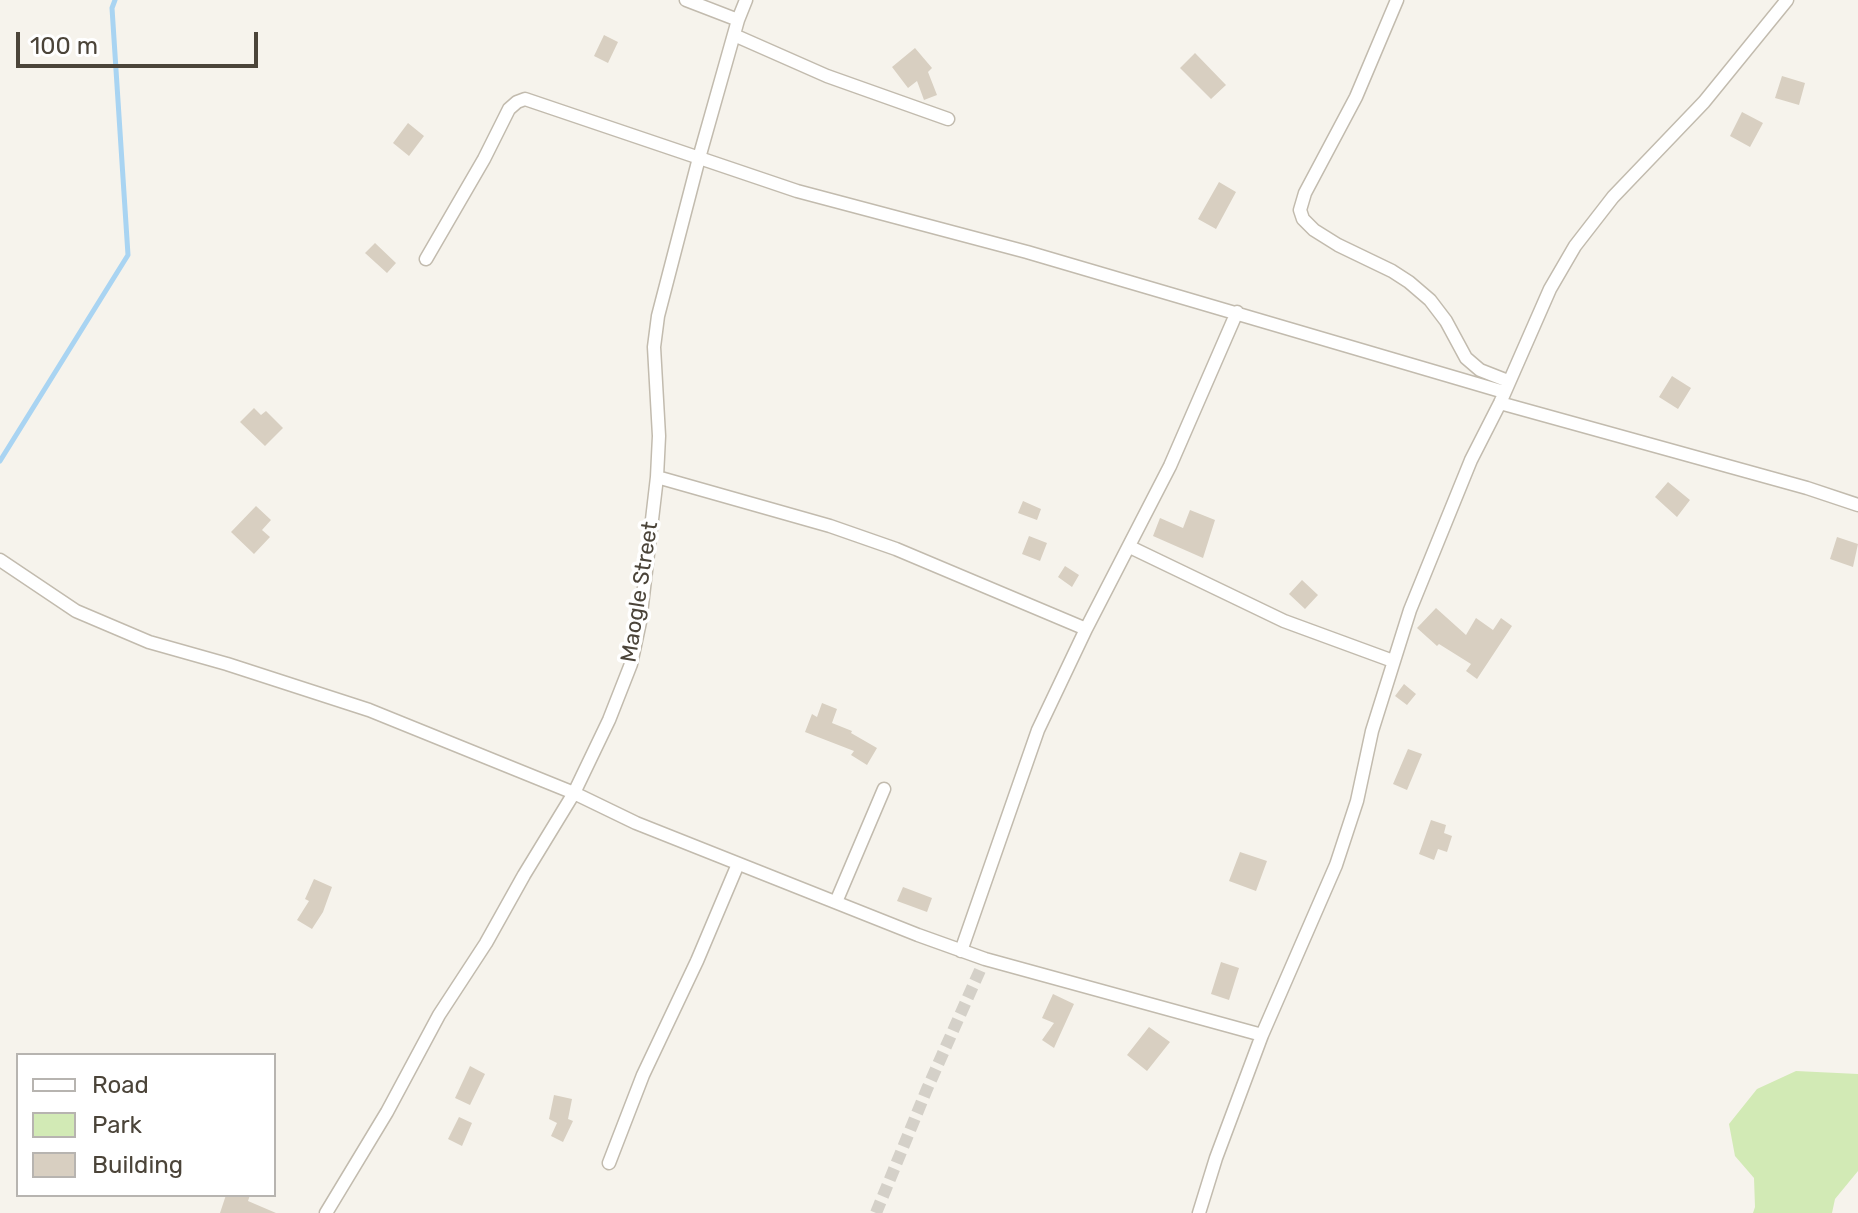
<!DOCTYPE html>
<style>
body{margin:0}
#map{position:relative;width:1858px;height:1213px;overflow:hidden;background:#f6f3ec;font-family:Rubik,sans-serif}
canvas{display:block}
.legend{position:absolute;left:16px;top:1053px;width:260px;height:144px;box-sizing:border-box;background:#fff;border:2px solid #b7b4b0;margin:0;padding:10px 14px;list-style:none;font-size:24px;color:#4b4439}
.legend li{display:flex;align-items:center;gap:16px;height:40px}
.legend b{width:40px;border:2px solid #b7b4b0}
.scale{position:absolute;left:16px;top:32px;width:242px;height:36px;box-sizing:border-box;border:4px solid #4b4439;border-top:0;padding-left:10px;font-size:24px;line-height:28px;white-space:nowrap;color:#4b4439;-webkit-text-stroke:6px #fff;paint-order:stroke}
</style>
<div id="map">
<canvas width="1858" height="1213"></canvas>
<ul class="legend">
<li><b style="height:10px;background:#fff"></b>Road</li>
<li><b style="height:22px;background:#d2eab5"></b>Park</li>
<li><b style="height:22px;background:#d8cfc1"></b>Building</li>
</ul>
<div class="scale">100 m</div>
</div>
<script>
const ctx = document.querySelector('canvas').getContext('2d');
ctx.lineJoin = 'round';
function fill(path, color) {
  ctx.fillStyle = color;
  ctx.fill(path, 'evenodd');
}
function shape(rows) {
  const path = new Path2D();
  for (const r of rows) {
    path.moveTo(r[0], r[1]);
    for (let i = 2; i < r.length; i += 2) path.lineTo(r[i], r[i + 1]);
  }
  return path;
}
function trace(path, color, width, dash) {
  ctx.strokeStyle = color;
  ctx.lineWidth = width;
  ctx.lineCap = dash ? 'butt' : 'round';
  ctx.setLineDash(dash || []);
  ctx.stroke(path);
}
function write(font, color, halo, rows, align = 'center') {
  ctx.font = font + ' Rubik,sans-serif';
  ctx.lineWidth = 7;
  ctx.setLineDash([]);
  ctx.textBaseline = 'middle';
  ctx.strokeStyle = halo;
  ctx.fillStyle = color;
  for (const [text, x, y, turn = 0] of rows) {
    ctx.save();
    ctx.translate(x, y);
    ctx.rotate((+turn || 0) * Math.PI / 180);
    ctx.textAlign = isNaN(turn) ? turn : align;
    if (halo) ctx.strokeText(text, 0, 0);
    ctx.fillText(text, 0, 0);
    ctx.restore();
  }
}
const green = shape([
 [1796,1071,1858,1074,1858,1171,1835,1199,1832,1213,1753,1213,1755,1207,1754,1178,1735,1156,1729,1124,1757,1089]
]);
const stream = shape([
 [0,461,128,255,112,8,115,0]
]);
const building = shape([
 [604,35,618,42,608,63,594,56],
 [915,48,932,68,928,72,937,95,924,100,917,81,908,88,892,67],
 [1195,53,1226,85,1211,99,1180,68],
 [1782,76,1805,83,1799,105,1775,98],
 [1742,112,1763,123,1750,147,1730,136],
 [408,123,424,136,409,156,393,143],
 [1219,182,1236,192,1216,229,1198,219],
 [375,243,396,263,387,273,365,253],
 [1672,376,1691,388,1678,409,1659,397],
 [254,408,261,415,266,411,283,428,265,446,240,422],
 [1668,482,1690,500,1677,517,1655,497],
 [1023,501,1041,509,1037,520,1018,513],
 [256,506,271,520,262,530,270,537,254,554,231,532],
 [1190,510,1215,520,1203,558,1153,536,1160,518,1183,528],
 [1029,536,1047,543,1040,561,1022,554],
 [1837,537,1858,544,1853,567,1830,559],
 [1065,566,1079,575,1072,587,1058,577],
 [1302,580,1318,595,1305,609,1289,594],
 [1436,608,1466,635,1476,618,1493,630,1501,618,1512,626,1477,679,1466,671,1471,664,1439,644,1437,646,1417,628],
 [1404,684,1416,694,1407,705,1395,696],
 [822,703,837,709,832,723,852,731,851,733,877,748,867,765,851,755,854,751,805,732,812,714,817,717],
 [1408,749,1422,754,1407,790,1393,784],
 [1431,820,1446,825,1444,833,1452,836,1447,852,1438,849,1434,860,1419,854],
 [1240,852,1267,861,1256,891,1229,881],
 [314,879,332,887,323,912,312,929,297,920,309,901,305,899],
 [903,887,932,898,927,912,897,901],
 [1221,962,1239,968,1229,1000,1211,994],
 [1053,994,1074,1004,1054,1048,1042,1040,1054,1023,1042,1018],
 [1149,1027,1170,1042,1147,1071,1127,1055],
 [470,1066,485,1074,470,1105,455,1098],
 [554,1095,572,1099,568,1119,573,1121,563,1142,551,1136,557,1123,549,1119],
 [459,1117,472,1123,462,1146,448,1139],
 [226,1195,250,1195,248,1201,276,1213,220,1213]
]);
const streetTunnel = shape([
 [876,1213,927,1089,985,959]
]);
const street = shape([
 [686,0,738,20],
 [1397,0,1356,97,1305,193,1300,210,1303,219,1314,230,1338,245,1392,271,1409,282,1430,300,1446,321,1466,358,1480,370,1508,381],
 [734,35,827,76,948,119],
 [426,259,484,159,509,109,517,102,525,99,797,191,1027,252,1504,392],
 [1500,403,1807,488,1858,505],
 [657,477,830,526,896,549,1086,629],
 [1130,547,1284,621,1393,661],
 [0,560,76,611,149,642,227,664,369,710,574,793,636,823,918,935,985,959,1262,1035],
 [836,902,884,789],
 [961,951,1038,730,1086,629,1170,466,1237,312],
 [609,1163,643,1075,697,961,738,864],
 [326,1213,387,1112,439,1015,486,943,524,875,574,793,609,720,631,664,640,622,657,477,659,436,654,347,658,316,699,158,738,20,746,0],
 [1199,1213,1216,1158,1262,1035,1336,865,1357,801,1372,731,1410,610,1471,460,1500,403,1550,289,1575,246,1613,197,1704,102,1787,0]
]);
const streetNames = [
 ["Maogle Street",640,592,-81]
];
fill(green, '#d2eab5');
trace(stream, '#a9d4f2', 5);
fill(building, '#d8cfc1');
trace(streetTunnel, '#d4d0c8', 12, [12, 6]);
trace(street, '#c2bbae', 15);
trace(street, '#fff', 12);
write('22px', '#4b4439', '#fff', streetNames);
</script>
